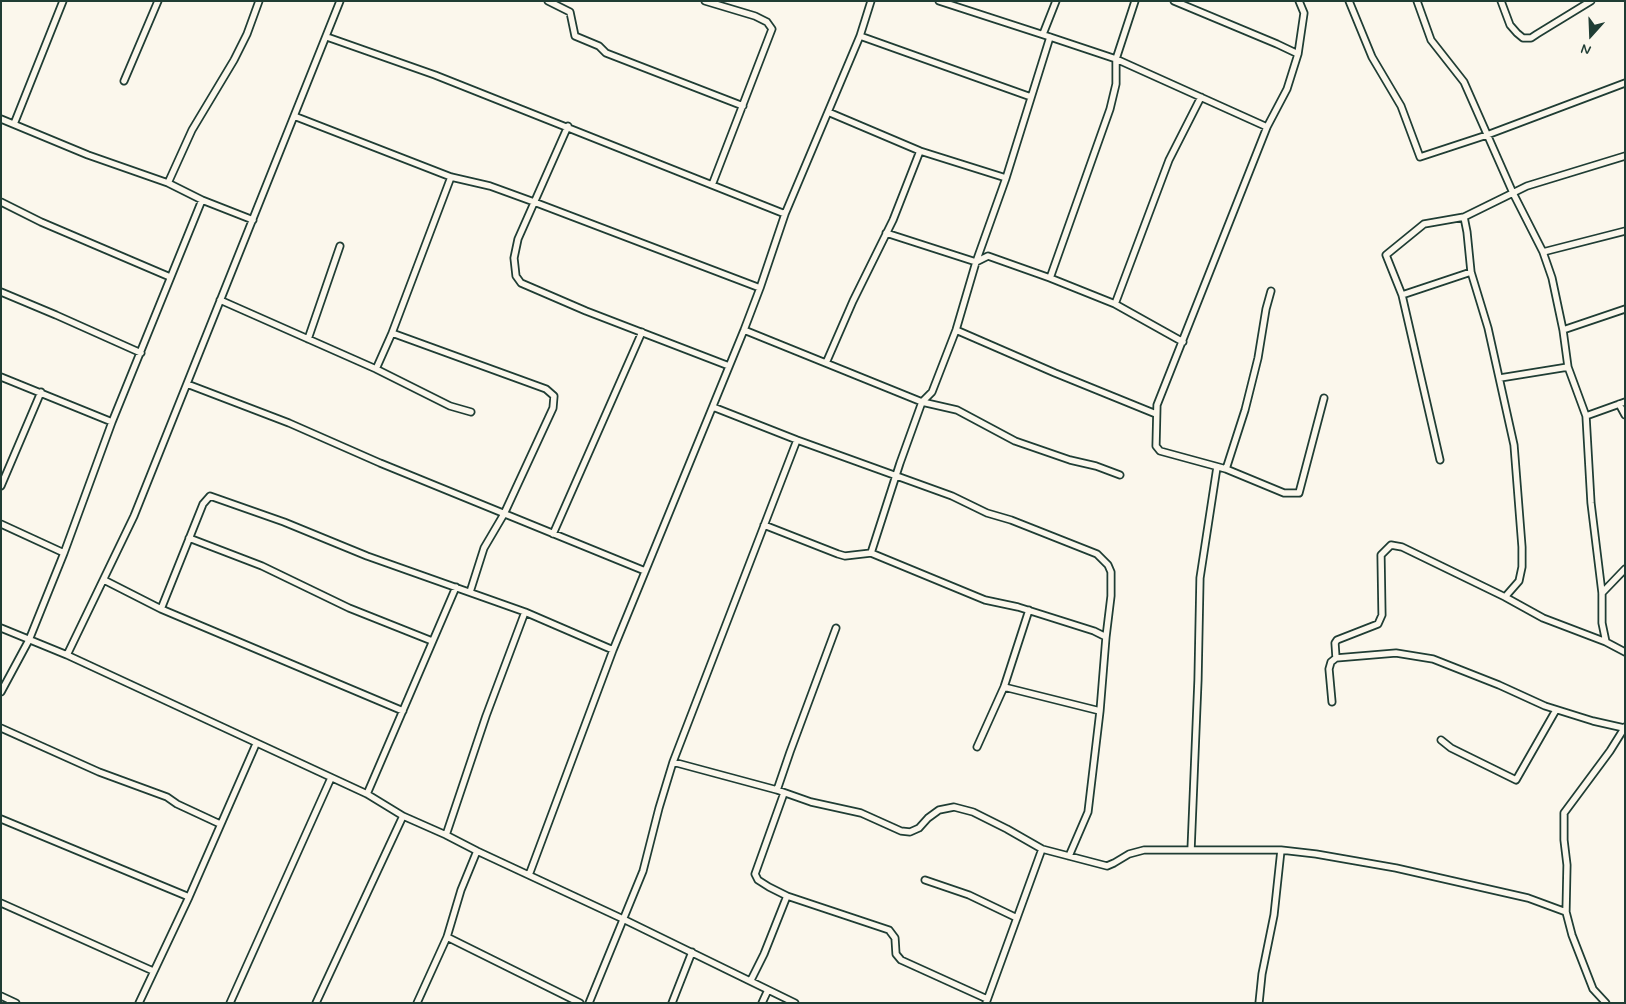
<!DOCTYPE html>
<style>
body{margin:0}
#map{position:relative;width:1626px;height:1004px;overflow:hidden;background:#fbf7ec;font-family:Mynerve,sans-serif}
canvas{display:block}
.frame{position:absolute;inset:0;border:2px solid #1f3d34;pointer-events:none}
.north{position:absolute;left:1566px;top:10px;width:50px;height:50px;-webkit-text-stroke:4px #fbf7ec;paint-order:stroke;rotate:200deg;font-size:14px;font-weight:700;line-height:20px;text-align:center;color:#1f3d34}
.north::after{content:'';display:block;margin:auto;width:18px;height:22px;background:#1f3d34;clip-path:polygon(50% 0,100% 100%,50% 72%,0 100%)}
</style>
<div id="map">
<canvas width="1626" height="1004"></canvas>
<div class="frame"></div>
<div class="north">N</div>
</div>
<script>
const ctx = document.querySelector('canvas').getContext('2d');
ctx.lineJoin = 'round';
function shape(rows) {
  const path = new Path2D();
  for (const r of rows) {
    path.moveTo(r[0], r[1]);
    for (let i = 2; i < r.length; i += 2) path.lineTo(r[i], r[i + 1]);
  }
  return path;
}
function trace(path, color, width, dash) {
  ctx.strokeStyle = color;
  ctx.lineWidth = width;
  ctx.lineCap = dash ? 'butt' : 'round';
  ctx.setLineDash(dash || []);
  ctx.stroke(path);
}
const minor = shape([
 [548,1,570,12,575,36,599,46,606,53,743,106],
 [705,1,755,16,767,22,772,29,712,185],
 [939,1,1050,37,1116,59,1267,127],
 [1174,1,1277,44,1298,54],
 [1299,1,1304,13,1298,54,1287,89,1267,127,1157,405,1156,446,1160,451,1226,469,1284,493,1299,493,1324,398],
 [1349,1,1372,57,1401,106,1420,157,1487,135,1625,83],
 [1417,1,1431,40,1464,82,1513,193,1543,252,1552,278,1563,330,1568,367,1586,416,1591,503,1602,593,1602,623,1606,642],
 [1501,1,1510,25,1517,33,1523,38,1531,38,1537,34,1591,1],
 [1043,34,1056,1],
 [860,36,1031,97],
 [327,37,435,75,785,214],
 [124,81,158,1],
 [828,112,920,151,1006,178],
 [294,116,451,177,490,186,534,202,760,288],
 [1,119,88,155,168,183,202,200,253,220],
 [14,124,63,1],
 [568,126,518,239,514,258,516,276,521,283,586,311,729,366],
 [168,183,192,130,234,60,247,34,259,1],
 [1,202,41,222,170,277],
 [1464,217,1467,232,1471,272,1488,328,1514,445,1522,547,1522,567,1519,581,1505,597],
 [886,233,976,262,988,256,1050,278,1115,304,1183,342],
 [1543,252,1625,231],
 [1050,278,1110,109,1116,84,1116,59,1135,1],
 [1,292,56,315,141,353],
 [1402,295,1471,272],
 [220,300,376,369,450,406,471,412],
 [1115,304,1169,160,1201,97],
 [744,330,922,402,957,410,1015,441,1070,460,1096,466,1120,475],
 [956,330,1055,373,1156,414],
 [1563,330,1625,309],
 [392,333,546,389,554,396,553,408,504,514,484,548,470,592],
 [308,339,340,246],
 [826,363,853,301,893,220,920,151],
 [376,369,392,333,451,177],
 [1,377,112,422],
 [1500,378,1568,367],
 [187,384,289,423,380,463,645,571],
 [1619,404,1625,415],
 [713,407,797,440,952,496,987,513,1011,520,1097,554,1108,565,1111,572,1111,596,1106,637,1100,711,1088,812,1069,856],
 [1586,416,1625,402],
 [1440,460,1402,295,1386,255,1424,224,1464,217,1527,186,1625,156],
 [1226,469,1245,410,1258,358,1266,309,1271,291],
 [1,486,41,392],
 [1,524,64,553],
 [764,525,838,554,845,556,871,553,985,600,1018,607,1094,631,1106,637],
 [553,534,642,332],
 [189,538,262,566,349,608,432,641],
 [871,553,900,463,922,402,932,392,956,330,976,262,1006,178,1050,37],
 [104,580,161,609,403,711],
 [1602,593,1625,569],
 [161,609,203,504,210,496,284,522,367,556,525,612,613,650],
 [1,628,67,655,367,794,403,816,446,835,477,851,623,919,795,1003],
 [67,655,134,516,340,1],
 [1336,658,1335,643,1337,640,1378,624,1382,615,1381,555,1391,545,1402,547,1505,597,1543,618,1606,642,1625,652],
 [1004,687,1100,711],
 [1,692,29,640,64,553,112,422,202,200],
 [1332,702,1329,669,1331,662,1336,658,1396,653,1433,659,1499,685,1545,706,1593,721,1624,728],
 [1,728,99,772,167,797,177,804,220,824],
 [1441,740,1451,748,1516,780,1556,710],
 [977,747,1004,687,1029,610],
 [673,762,777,790,811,802,861,813,901,831,910,832,919,828,928,818,939,810,954,807,973,812,1007,829,1042,849,1107,866,1114,863,1129,854,1144,850,1281,850,1316,854,1396,868,1528,898,1566,912],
 [777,790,790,752,836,628],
 [784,793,755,874,758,880,769,887,787,896,889,930,895,938,896,954,901,960,987,999],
 [367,794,456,587],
 [1,819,189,897],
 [446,835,486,716,525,612],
 [1191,850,1198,680,1200,578,1217,467],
 [529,875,613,650,744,330,760,288,785,214,860,36,871,1],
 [925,880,969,895,1017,918],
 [1,903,153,971],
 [447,937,580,1003],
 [751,980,764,954,787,896],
 [1,996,16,1003],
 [139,1003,189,897,256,744],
 [230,1003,331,778],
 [316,1003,403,816],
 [417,1003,447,937,461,890,477,851],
 [589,1003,643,871,659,808,673,762,797,440],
 [672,1003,692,952],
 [762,1003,768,990],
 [986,1003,1042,849],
 [1259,1003,1262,974,1274,915,1281,850],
 [1606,1003,1593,989,1572,935,1566,912,1567,865,1564,840,1564,813,1610,751,1625,727]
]);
trace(minor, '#1f3d34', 9);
trace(minor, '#fbf7ec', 5.5);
</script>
